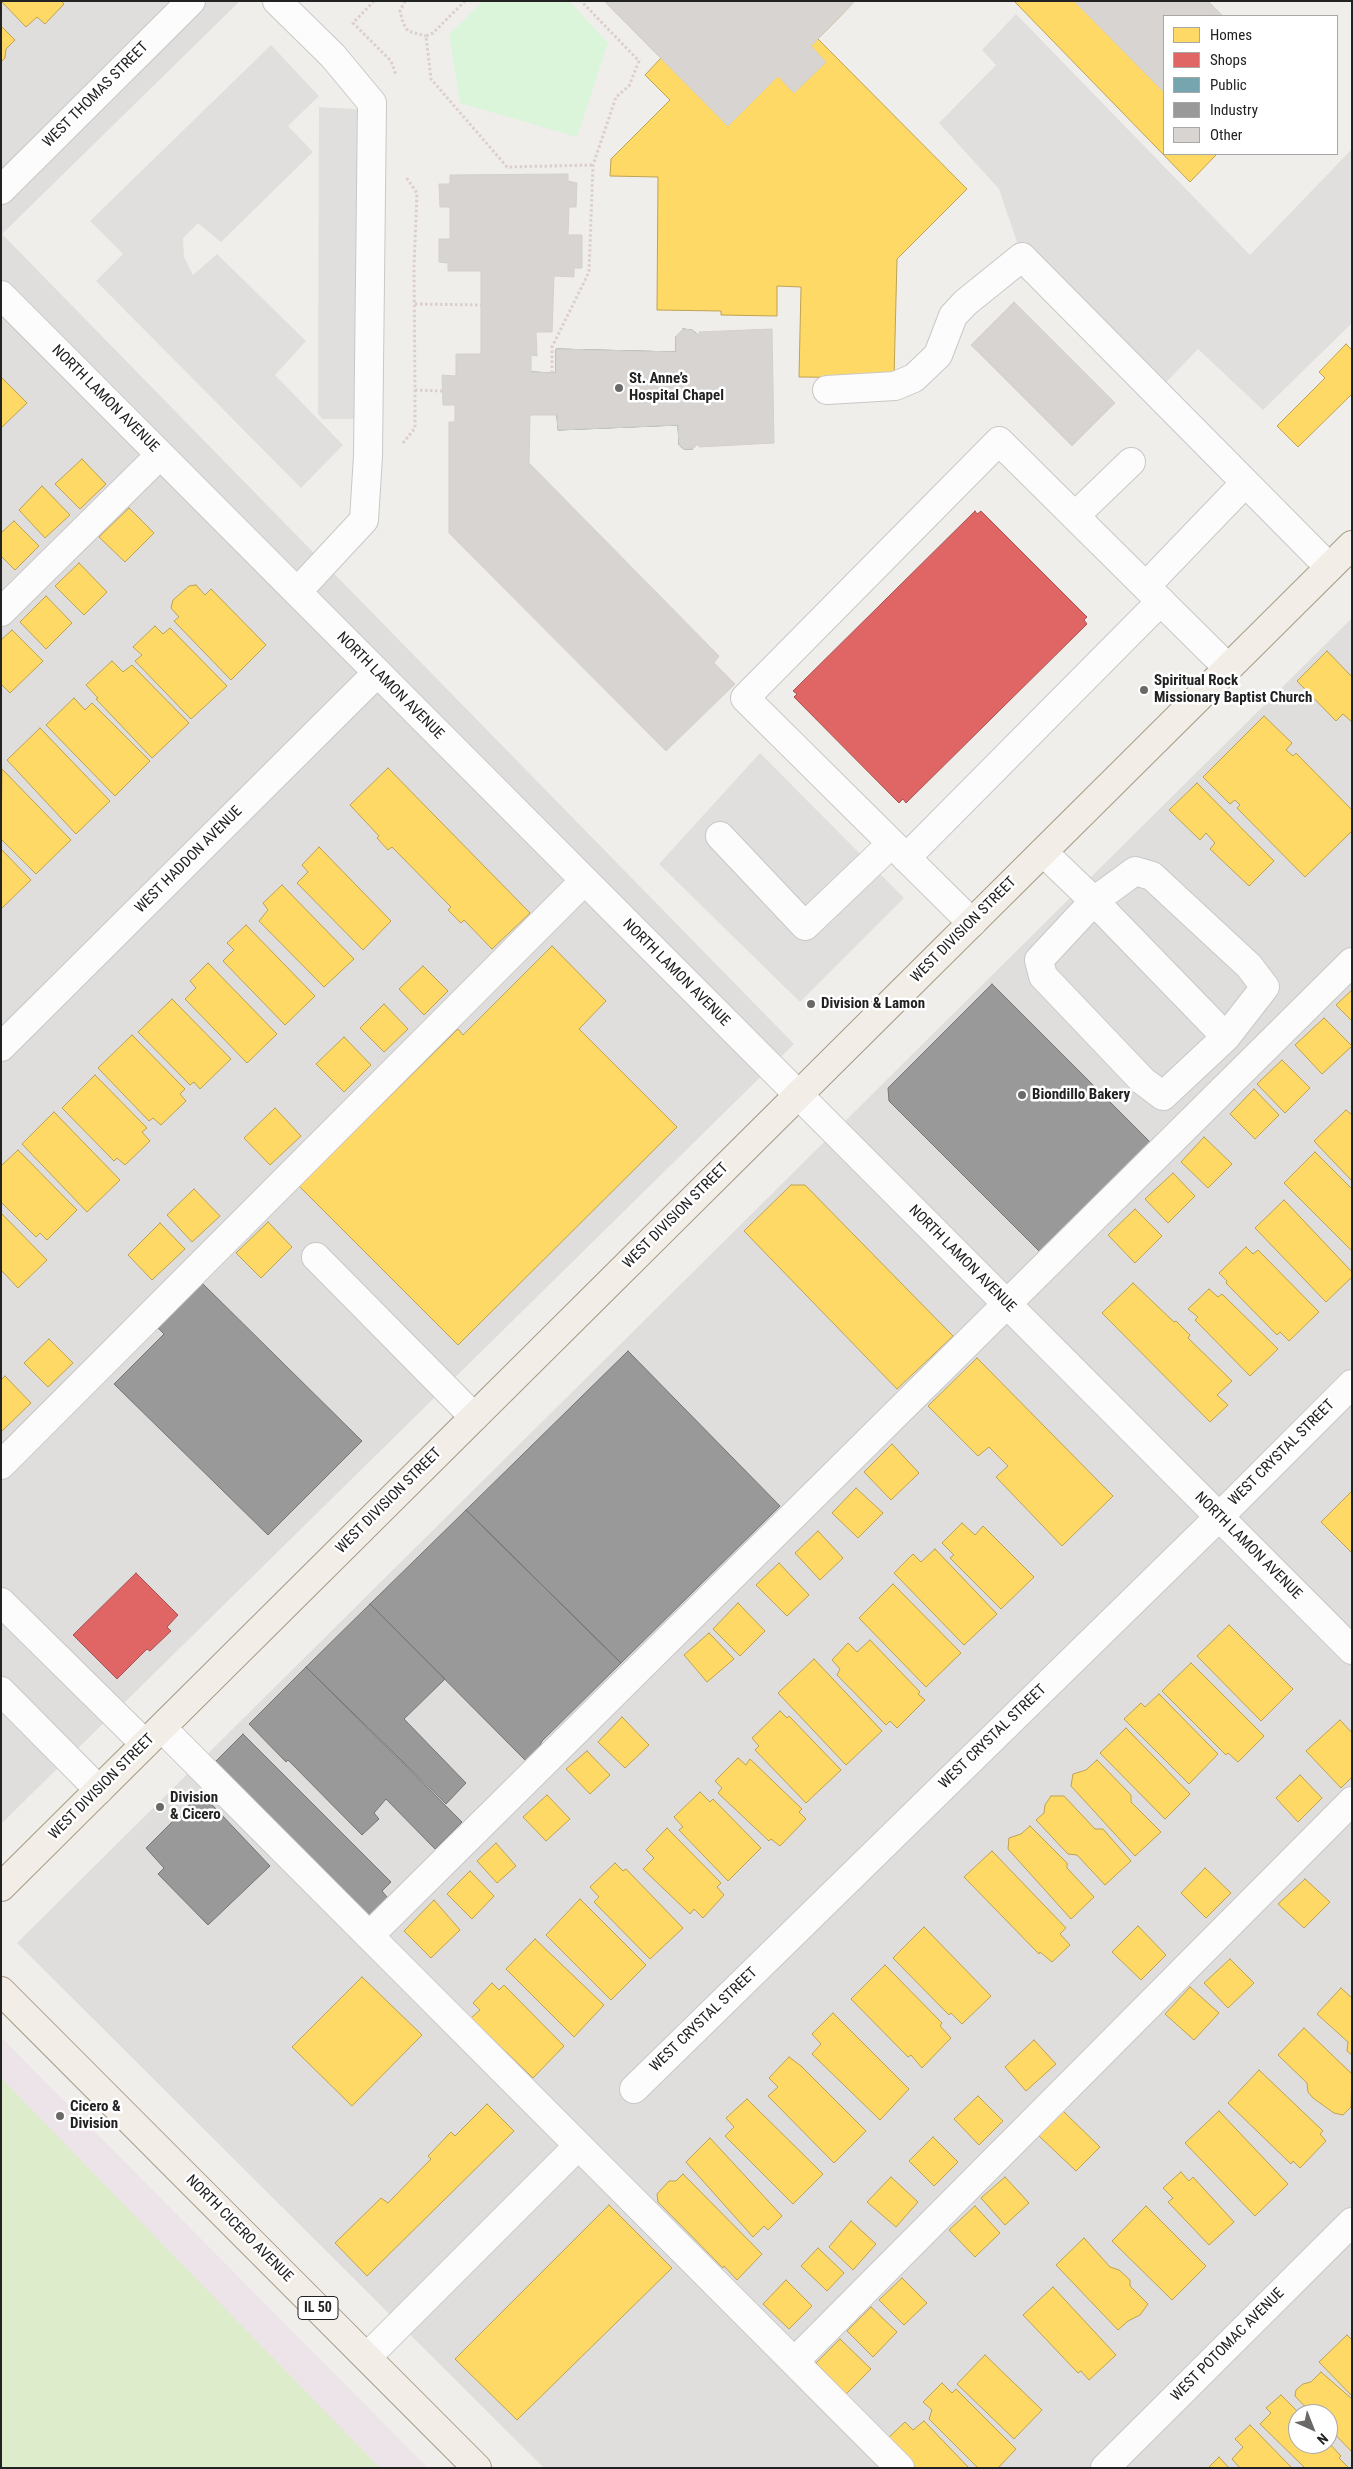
<!DOCTYPE html>
<meta charset="utf-8">
<style>
body{margin:0}
#map{position:relative;width:1353px;height:2469px;overflow:hidden;background:#f0eeeb;font-family:"Roboto Condensed",sans-serif}
canvas{display:block}
.frame{position:absolute;inset:0;border:2px solid #222;pointer-events:none}
.legend{position:absolute;left:1163px;top:15px;width:175px;height:140px;box-sizing:border-box;background:#fff;border:1px solid #a7a7a7;margin:0;padding:6px 9px;list-style:none;font-size:15px;color:#222}
.legend li{display:flex;align-items:center;gap:10px;height:25px}
.legend b{width:25px;border:1px solid #a7a7a7}
.north{position:absolute;left:1288px;top:2404px;width:50px;height:50px;box-sizing:border-box;background:#fff;border:1px solid #a7a7a7;border-radius:50%;rotate:136deg;font-size:14px;font-weight:700;line-height:20px;text-align:center;color:#222}
.north::after{content:'';display:block;margin:auto;width:18px;height:22px;background:#6a6968;clip-path:polygon(50% 0,100% 100%,50% 72%,0 100%)}
</style>
<div id="map">
<canvas width="1353" height="2469"></canvas>
<div class="frame"></div>
<ul class="legend">
<li><b style="height:14px;background:#ffd966"></b>Homes</li>
<li><b style="height:14px;background:#e06666"></b>Shops</li>
<li><b style="height:14px;background:#76a5af"></b>Public</li>
<li><b style="height:14px;background:#999"></b>Industry</li>
<li><b style="height:14px;background:#d7d4d2"></b>Other</li>
</ul>
<div class="north">N</div>
</div>
<script>
const ctx = document.querySelector('canvas').getContext('2d');
ctx.lineJoin = 'round';
function fill(path, color) {
  ctx.fillStyle = color;
  ctx.fill(path, 'evenodd');
}
function shape(rows) {
  const path = new Path2D();
  for (const r of rows) {
    path.moveTo(r[0], r[1]);
    for (let i = 2; i < r.length; i += 2) path.lineTo(r[i], r[i + 1]);
  }
  return path;
}
function trace(path, color, width, dash) {
  ctx.strokeStyle = color;
  ctx.lineWidth = width;
  ctx.lineCap = dash ? 'butt' : 'round';
  ctx.setLineDash(dash || []);
  ctx.stroke(path);
}
function write(font, color, halo, rows, align = 'center') {
  ctx.font = font + ' "Roboto Condensed",sans-serif';
  ctx.lineWidth = 5;
  ctx.setLineDash([]);
  ctx.textBaseline = 'middle';
  ctx.strokeStyle = halo;
  ctx.fillStyle = color;
  for (const [text, x, y, turn = 0] of rows) {
    ctx.save();
    ctx.translate(x, y);
    ctx.rotate((+turn || 0) * Math.PI / 180);
    ctx.textAlign = isNaN(turn) ? turn : align;
    if (halo) ctx.strokeText(text, 0, 0);
    ctx.fillText(text, 0, 0);
    ctx.restore();
  }
}
const residential = shape([
 [1,1,240,1,2,234,794,1044,1,1824],
 [1352,618,1352,2468,544,2468,17,1943],
 [1298,2414,1328,2414,1328,2444,1298,2444]
]);
const industrial = shape([
 [1,2037,428,2468,1,2468]
]);
const grass = shape([
 [1,2078,380,2468,1,2468]
]);
const park = shape([
 [483,1,569,1,608,43,577,137,460,103,449,35]
]);
const parking = shape([
 [1016,14,1250,255,1352,149,1352,323,1263,410,1198,349,1156,393,1022,257,999,189,939,123,996,65,982,50],
 [271,45,319,96,288,126,313,152,221,242,198,223,183,238,184,257,193,275,217,254,306,341,275,375,343,445,301,488,96,281,123,254,90,221],
 [319,107,371,110,368,419,323,419,318,414],
 [760,753,904,898,800,1002,659,864]
]);
const homes = shape([
 [1,1,61,1,64,4,45,24,37,17,26,27,1,1],
 [604,1,855,1,818,39,967,189,897,259,894,378,799,377,801,287,777,286,777,316,721,315,721,311,657,310,658,177,610,176,611,159,670,100,645,75,661,58,604,1],
 [1014,1,1208,1,1223,16,1164,16,1164,154,1217,154,1190,182,1014,1],
 [1,26,15,40,6,49,5,58,1,62,1,26],
 [1346,344,1352,350,1352,394,1298,447,1277,426,1325,378,1319,372,1346,344],
 [1,377,27,403,1,428,1,377],
 [82,459,106,484,80,509,55,484,82,459],
 [42,486,70,515,45,538,19,510,42,486],
 [129,508,154,533,125,562,99,537,129,508],
 [14,521,39,546,15,570,1,556,1,533,14,521],
 [79,563,107,592,84,615,55,586,79,563],
 [196,585,205,595,211,589,266,645,231,680,174,621,179,617,171,608,173,600,189,586,196,585],
 [46,596,72,623,46,649,20,622,46,596],
 [155,626,163,634,170,628,227,686,191,719,135,661,142,655,133,647,155,626],
 [12,630,43,661,10,693,1,684,1,640,12,630],
 [1327,651,1352,677,1352,722,1343,714,1336,721,1297,681,1327,651],
 [112,661,123,672,132,665,189,723,152,758,96,699,98,698,86,685,112,661],
 [74,698,85,710,92,703,150,761,115,796,46,725,74,698],
 [1264,716,1292,743,1286,750,1293,756,1296,753,1352,810,1352,831,1305,877,1237,808,1240,805,1235,800,1230,804,1203,777,1264,716],
 [40,728,110,801,76,834,7,760,40,728],
 [388,768,530,913,492,949,464,920,461,923,448,910,451,907,392,847,388,850,377,838,379,836,350,805,388,768],
 [2,769,71,840,36,874,1,839,2,769],
 [1197,783,1274,861,1249,886,1210,849,1215,843,1206,833,1200,840,1169,810,1197,783],
 [319,847,391,921,363,950,297,883,308,872,302,865,319,847],
 [1,849,31,880,1,909,1,849],
 [282,885,354,959,324,987,259,921,268,910,263,903,282,885],
 [246,925,315,996,285,1025,223,961,234,950,227,943,246,925],
 [552,946,606,1001,579,1029,677,1127,458,1345,299,1186,458,1029,463,1035,552,946],
 [208,963,277,1034,247,1063,185,999,196,988,190,981,208,963],
 [423,966,448,991,424,1015,399,989,423,966],
 [1352,990,1352,1021,1336,1005,1352,990],
 [172,999,231,1059,200,1089,194,1082,190,1085,138,1032,172,999],
 [384,1004,408,1029,384,1052,360,1028,384,1004],
 [1324,1018,1352,1046,1322,1074,1295,1045,1324,1018],
 [132,1035,185,1089,180,1094,186,1101,161,1125,153,1118,149,1121,98,1068,132,1035],
 [344,1037,371,1065,344,1092,316,1064,344,1037],
 [1282,1060,1310,1088,1285,1113,1257,1084,1282,1060],
 [95,1075,147,1128,142,1132,150,1141,125,1165,117,1158,114,1161,62,1108,95,1075],
 [1254,1089,1279,1115,1255,1139,1230,1114,1254,1089],
 [275,1108,301,1136,270,1165,244,1138,275,1108],
 [1346,1110,1352,1115,1352,1181,1314,1141,1346,1110],
 [54,1112,120,1180,87,1212,22,1144,54,1112],
 [1204,1137,1232,1164,1208,1188,1181,1162,1204,1137],
 [18,1150,77,1210,47,1240,40,1233,36,1237,1,1202,1,1166,18,1150],
 [1315,1152,1352,1189,1352,1251,1284,1183,1315,1152],
 [1173,1173,1195,1196,1168,1223,1145,1199,1173,1173],
 [791,1185,805,1185,953,1336,897,1389,744,1231,791,1185],
 [194,1189,220,1216,192,1242,167,1215,194,1189],
 [1284,1200,1352,1272,1352,1277,1326,1302,1255,1228,1284,1200],
 [1135,1209,1162,1236,1135,1263,1108,1235,1135,1209],
 [1,1213,47,1260,18,1288,1,1270,1,1213],
 [268,1222,292,1247,261,1278,236,1253,268,1222],
 [160,1223,185,1249,152,1280,128,1255,160,1223],
 [1246,1247,1253,1254,1258,1250,1319,1312,1289,1341,1280,1332,1277,1335,1226,1283,1227,1281,1219,1273,1246,1247],
 [1133,1283,1174,1322,1176,1321,1190,1335,1188,1338,1232,1381,1217,1395,1228,1405,1210,1422,1102,1313,1133,1283],
 [1209,1289,1218,1297,1222,1294,1278,1349,1250,1376,1195,1320,1198,1317,1188,1309,1209,1289],
 [49,1339,73,1363,48,1387,24,1363,49,1339],
 [977,1358,1113,1496,1062,1546,996,1477,1008,1466,989,1447,978,1456,928,1406,977,1358],
 [5,1376,31,1403,1,1432,1,1380,5,1376],
 [892,1444,919,1473,891,1500,864,1472,892,1444],
 [856,1488,883,1513,858,1538,832,1513,856,1488],
 [1352,1491,1352,1553,1321,1522,1352,1491],
 [962,1523,975,1535,983,1526,1034,1577,1001,1609,950,1558,954,1555,942,1543,962,1523],
 [818,1531,843,1558,820,1580,795,1553,818,1531],
 [935,1549,997,1614,964,1645,894,1573,913,1554,921,1562,935,1549],
 [779,1563,809,1595,787,1616,756,1585,779,1563],
 [893,1584,961,1653,926,1687,859,1618,893,1584],
 [738,1603,765,1631,740,1656,713,1629,738,1603],
 [1229,1625,1293,1689,1261,1721,1197,1656,1229,1625],
 [709,1633,734,1659,707,1682,684,1655,709,1633],
 [870,1640,920,1692,918,1694,925,1700,897,1728,890,1721,886,1725,837,1675,840,1669,832,1660,848,1643,857,1652,870,1640],
 [814,1659,882,1731,846,1765,778,1693,814,1659],
 [1191,1663,1264,1736,1238,1762,1228,1753,1226,1755,1162,1691,1191,1663],
 [1159,1694,1218,1754,1189,1784,1124,1719,1141,1703,1145,1707,1159,1694],
 [780,1711,787,1718,789,1716,841,1770,806,1803,755,1750,759,1746,752,1738,780,1711],
 [622,1717,649,1745,625,1768,598,1742,622,1717],
 [1340,1720,1352,1733,1352,1777,1341,1788,1306,1751,1340,1720],
 [1126,1728,1190,1794,1165,1819,1100,1753,1126,1728],
 [587,1751,610,1775,590,1794,566,1769,587,1751],
 [738,1758,746,1765,750,1759,802,1809,799,1812,806,1819,780,1846,771,1839,769,1841,718,1793,722,1788,715,1781,738,1758],
 [1097,1760,1131,1795,1131,1802,1161,1832,1135,1856,1071,1786,1073,1774,1086,1770,1097,1760],
 [1300,1775,1322,1798,1298,1822,1276,1798,1300,1775],
 [700,1792,710,1802,713,1799,761,1848,728,1881,679,1830,683,1827,674,1817,700,1792],
 [547,1795,570,1819,546,1841,523,1817,547,1795],
 [1051,1796,1064,1796,1095,1829,1103,1829,1131,1861,1105,1885,1077,1855,1068,1854,1036,1820,1044,1813,1045,1805,1051,1796],
 [1030,1826,1067,1863,1067,1868,1094,1897,1071,1919,1008,1849,1009,1838,1021,1834,1030,1826],
 [667,1828,721,1883,717,1887,724,1895,703,1918,694,1909,690,1914,643,1869,654,1858,646,1850,667,1828],
 [496,1843,516,1866,497,1883,477,1861,496,1843],
 [992,1851,1066,1928,1060,1934,1070,1945,1052,1962,1040,1952,1039,1954,964,1877,992,1851],
 [615,1863,623,1871,626,1869,683,1928,650,1959,594,1902,599,1897,590,1887,615,1863],
 [1205,1868,1231,1893,1206,1918,1181,1893,1205,1868],
 [470,1871,494,1896,472,1919,447,1894,470,1871],
 [1305,1879,1330,1902,1304,1928,1278,1904,1305,1879],
 [580,1899,646,1965,611,2000,546,1935,580,1899],
 [434,1900,460,1930,431,1958,404,1931,434,1900],
 [1138,1926,1166,1955,1141,1980,1112,1952,1138,1926],
 [924,1927,991,1996,962,2024,951,2013,949,2015,893,1958,924,1927],
 [535,1939,604,2005,574,2037,506,1969,535,1939],
 [1230,1959,1254,1983,1228,2008,1204,1983,1230,1959],
 [885,1965,942,2023,940,2026,951,2038,922,2068,911,2055,908,2057,851,1999,885,1965],
 [362,1977,422,2035,352,2106,292,2047,362,1977],
 [492,1983,499,1990,504,1985,564,2046,533,2078,471,2018,480,2010,473,2003,492,1983],
 [1190,1987,1219,2013,1194,2040,1165,2014,1190,1987],
 [1341,1988,1352,1998,1352,2055,1347,2051,1348,2042,1317,2014,1341,1988],
 [833,2013,909,2089,880,2120,812,2054,821,2044,812,2034,833,2013],
 [1304,2028,1352,2074,1351,2107,1343,2115,1334,2113,1313,2098,1308,2092,1307,2083,1278,2055,1304,2028],
 [1034,2040,1056,2064,1026,2091,1005,2067,1034,2040],
 [789,2057,801,2066,866,2131,834,2163,768,2096,778,2087,769,2078,789,2057],
 [1259,2070,1323,2131,1320,2134,1326,2141,1300,2168,1293,2161,1291,2164,1228,2103,1259,2070],
 [978,2096,1003,2121,979,2145,954,2119,978,2096],
 [747,2099,823,2174,793,2204,725,2136,734,2127,726,2118,747,2099],
 [487,2104,514,2131,367,2276,335,2243,381,2198,388,2203,431,2159,428,2156,451,2132,455,2136,487,2104],
 [1063,2111,1100,2147,1076,2171,1039,2136,1063,2111],
 [1219,2111,1288,2184,1255,2216,1185,2143,1219,2111],
 [933,2137,958,2162,934,2186,909,2161,933,2137],
 [710,2138,782,2216,768,2230,764,2226,753,2237,686,2162,710,2138],
 [1181,2172,1189,2181,1193,2177,1234,2222,1209,2245,1168,2202,1173,2198,1163,2188,1181,2172],
 [683,2174,762,2254,737,2280,724,2266,723,2268,658,2202,657,2194,669,2181,676,2181,683,2174],
 [891,2177,918,2202,896,2227,867,2202,891,2177],
 [1005,2177,1029,2203,1005,2225,981,2198,1005,2177],
 [609,2205,672,2268,517,2420,455,2359,609,2205],
 [975,2206,1000,2233,975,2257,949,2230,975,2206],
 [1146,2206,1206,2266,1172,2300,1112,2241,1146,2206],
 [851,2221,876,2244,853,2270,829,2247,851,2221],
 [1084,2238,1110,2267,1119,2270,1130,2280,1130,2286,1148,2304,1140,2315,1128,2321,1118,2330,1056,2265,1084,2238],
 [818,2248,844,2273,827,2291,801,2266,818,2248],
 [902,2278,927,2303,904,2325,879,2300,902,2278],
 [786,2280,812,2306,789,2329,763,2304,786,2280],
 [1053,2287,1116,2355,1089,2380,1081,2371,1078,2373,1023,2315,1053,2287],
 [871,2307,897,2332,873,2357,847,2331,871,2307],
 [1347,2335,1352,2340,1352,2396,1319,2362,1347,2335],
 [840,2339,871,2369,846,2394,816,2363,840,2339],
 [985,2355,1042,2410,1014,2439,957,2384,985,2355],
 [1321,2372,1352,2399,1352,2452,1332,2431,1328,2431,1328,2414,1312,2414,1295,2396,1296,2390,1303,2384,1311,2382,1321,2372],
 [942,2383,952,2393,956,2389,1016,2449,998,2468,978,2468,929,2419,932,2410,923,2402,942,2383],
 [1281,2395,1300,2414,1298,2414,1298,2444,1328,2444,1328,2442,1341,2456,1339,2458,1349,2468,1305,2468,1260,2424,1271,2413,1266,2408,1281,2395],
 [924,2421,969,2468,916,2468,888,2438,905,2422,913,2430,924,2421],
 [1250,2425,1292,2468,1240,2468,1232,2459,1243,2447,1235,2439,1250,2425],
 [1219,2457,1229,2468,1208,2468,1219,2457]
]);
const shops = shape([
 [975,511,977,514,981,511,1087,617,1084,620,1087,624,906,803,903,799,899,803,794,697,797,694,793,691,975,511],
 [136,1573,178,1615,167,1627,171,1631,150,1651,147,1649,117,1679,73,1635,136,1573]
]);
const public = shape([
 [683,329,692,330,699,336,699,356,707,355,708,423,697,424,698,444,693,449,684,449,679,445,678,425,558,430,556,402,532,404,531,372,556,373,556,349,676,352,676,336,683,329]
]);
const industry = shape([
 [992,984,1150,1142,1040,1252,889,1101,888,1088,992,984],
 [202,1283,362,1441,268,1535,114,1384,164,1334,158,1328,202,1283],
 [628,1351,780,1506,621,1663,466,1510,628,1351],
 [466,1510,621,1663,542,1741,535,1756,528,1763,370,1604,466,1510],
 [370,1604,445,1679,404,1719,466,1783,446,1804,306,1667,370,1604],
 [306,1667,462,1822,435,1849,386,1799,374,1813,379,1819,362,1835,288,1760,286,1762,249,1724,306,1667],
 [243,1734,391,1882,382,1891,387,1897,368,1917,214,1763,243,1734],
 [201,1793,270,1866,208,1925,158,1874,164,1868,146,1848,201,1793]
]);
const building = shape([
 [604,1,855,1,811,46,826,62,794,93,778,76,728,126,604,1],
 [1074,1,1208,1,1223,16,1164,16,1164,92,1074,1],
 [568,174,568,181,577,183,576,207,569,207,568,235,582,235,582,268,574,268,574,277,554,276,552,332,536,332,537,356,531,355,531,372,556,373,556,349,676,352,676,336,683,329,692,330,699,336,699,332,772,329,774,443,699,447,698,444,693,449,684,449,679,445,678,425,558,430,557,415,530,415,529,463,719,656,714,663,735,684,666,751,449,533,449,422,455,422,455,405,443,405,442,375,456,376,456,354,481,354,481,271,448,271,448,263,439,262,439,239,450,239,450,207,440,207,439,184,450,184,450,175,568,174],
 [1014,302,1115,403,1072,446,971,345,1014,302]
]);
const path = shape([
 [374,1,353,23,391,61,396,75],
 [405,1,400,11,403,23,408,31,426,36],
 [465,1,433,33,426,36,431,79,507,167,593,165],
 [415,304,481,305],
 [552,373,552,347,589,272,593,165,616,97,629,86,639,61,581,1],
 [415,390,443,391],
 [403,443,415,428,415,390,414,267,417,193,406,177]
]);
const minor = shape([
 [277,1,333,56,372,103,368,456,364,520,297,592],
 [1,190,191,1],
 [1,295,1352,1650],
 [827,390,895,386,914,378,938,355,953,316,965,303,1022,257,1329,567],
 [1075,516,1131,462],
 [1146,586,1245,483],
 [1,612,160,455],
 [720,836,805,926,891,844],
 [1043,852,1094,901,1226,1037,1163,1096,1143,1081,1043,976,1039,960,1094,901,1135,871,1152,876,1249,966,1265,987,1226,1037],
 [906,858,1161,601],
 [972,923,745,698,999,441,1228,668],
 [1,1047,377,673],
 [316,1257,474,1417],
 [1,1465,584,881],
 [1,1602,145,1744],
 [1,1691,99,1790],
 [162,1728,900,2468],
 [369,1936,1352,962],
 [634,2089,1219,1517,1352,1384],
 [367,2357,578,2146],
 [795,2361,1352,1801],
 [1105,2468,1352,2222]
]);
const major = shape([
 [1,1887,1352,545],
 [1,1991,477,2468]
]);
const markers = [
 [619,388,5,"#6a6968"],
 [1144,690,5,"#6a6968"],
 [811,1004,5,"#6a6968"],
 [1022,1095,5,"#6a6968"],
 [160,1807,5,"#6a6968"],
 [60,2116,5,"#6a6968"]
];
const shields = [
 [318,2308,40]
];
const shieldNames = [
 ["IL 50",318,2308]
];
const streetNames = [
 ["WEST THOMAS STREET",96,95,-45],
 ["NORTH LAMON AVENUE",105,399,45],
 ["NORTH LAMON AVENUE",390,686,45],
 ["WEST HADDON AVENUE",189,860,-45],
 ["WEST DIVISION STREET",964,930,-45],
 ["NORTH LAMON AVENUE",676,973,45],
 ["WEST DIVISION STREET",676,1216,-45],
 ["NORTH LAMON AVENUE",962,1259,45],
 ["WEST CRYSTAL STREET",1282,1453,-45],
 ["WEST DIVISION STREET",389,1501,-45],
 ["NORTH LAMON AVENUE",1248,1546,45],
 ["WEST CRYSTAL STREET",993,1737,-44],
 ["WEST DIVISION STREET",102,1787,-45],
 ["WEST CRYSTAL STREET",704,2020,-44],
 ["NORTH CICERO AVENUE",239,2229,45],
 ["WEST POTOMAC AVENUE",1228,2345,-45]
];
const poiNames = [
 ["St. Anne’s",629,379],
 ["Hospital Chapel",629,396],
 ["Spiritual Rock",1154,681],
 ["Missionary Baptist Church",1154,698],
 ["Division & Lamon",821,1004],
 ["Biondillo Bakery",1032,1095],
 ["Division",170,1798],
 ["& Cicero",170,1815],
 ["Cicero &",70,2107],
 ["Division",70,2124]
];
fill(residential, '#dfdedc');
fill(industrial, '#ede4e9');
fill(grass, '#ddeccb');
fill(park, '#daf5da');
fill(parking, '#e0dfde');
fill(homes, '#ffd966');
trace(homes, '#bda252', 1);
fill(shops, '#e06666');
trace(shops, '#a75252', 1);
fill(public, '#76a5af');
trace(public, '#5d7e85', 1);
fill(industry, '#999');
trace(industry, '#757575', 1);
fill(building, '#d7d4d2');
trace(building, '#d3d0cc', 1);
trace(minor, '#c9c8c7', 30);
trace(major, '#a79c86', 30);
trace(path, '#dccecd', 3, [2.5, 2.5]);
trace(minor, '#fdfcfc', 28);
trace(major, '#f3ede7', 28);
for (const [x, y, r, color] of markers) {
  const dot = new Path2D();
  dot.arc(x, y, r, 0, 2 * Math.PI);
  ctx.fillStyle = color;
  ctx.fill(dot);
  trace(dot, '#fff', 2);
}
for (const [x, y, w] of shields) {
  const box = new Path2D();
  box.roundRect(x - w / 2, y - 11.5, w, 23, 4);
  ctx.fillStyle = '#fff';
  ctx.fill(box);
  trace(box, '#222', 1);
}
write('bold 14px', '#222', null, shieldNames);
write('15px', '#222', '#fff', streetNames);
write('bold 15px', '#222', '#fff', poiNames, 'left');
</script>
